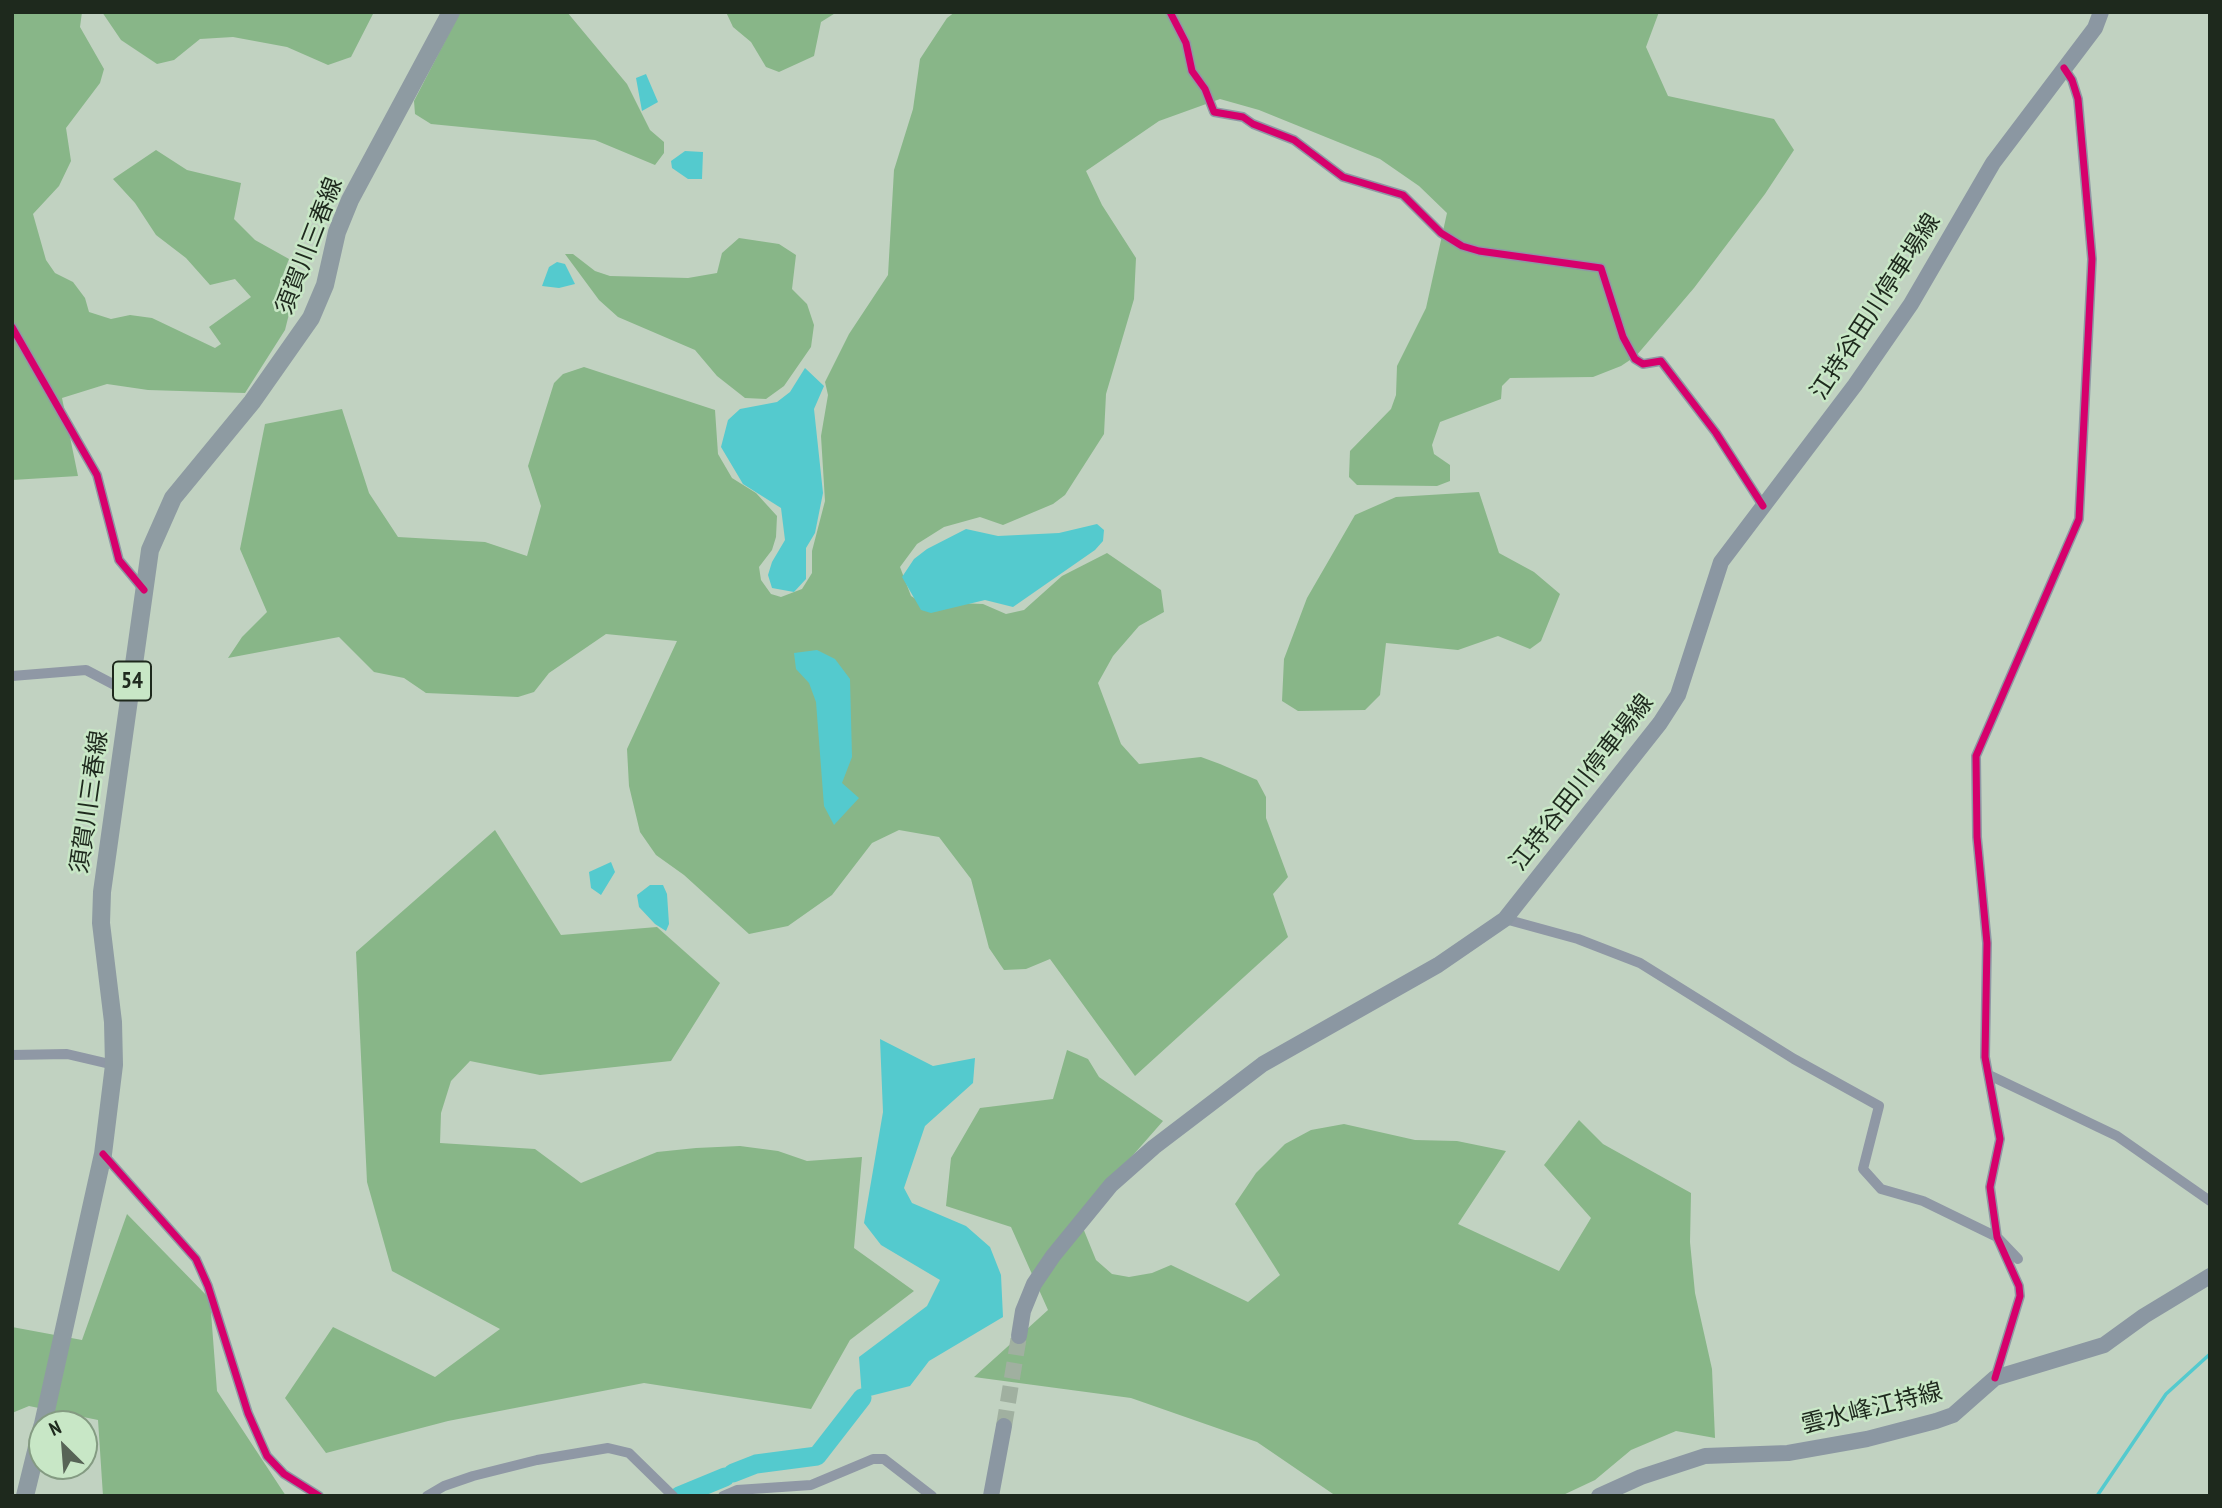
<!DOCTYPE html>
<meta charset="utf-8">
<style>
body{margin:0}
#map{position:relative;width:2222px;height:1508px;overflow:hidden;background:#c1d2c1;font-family:"PT Sans Narrow",sans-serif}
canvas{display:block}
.frame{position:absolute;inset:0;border:14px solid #1e291d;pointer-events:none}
.north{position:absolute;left:28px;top:1410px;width:70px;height:70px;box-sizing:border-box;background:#c8e7c6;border:2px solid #849b82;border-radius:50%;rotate:335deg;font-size:19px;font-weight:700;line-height:28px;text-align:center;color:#1e291d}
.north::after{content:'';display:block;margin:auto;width:24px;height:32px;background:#576456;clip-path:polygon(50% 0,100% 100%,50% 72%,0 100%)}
</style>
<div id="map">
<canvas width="2222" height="1508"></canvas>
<div class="frame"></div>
<div class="north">N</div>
</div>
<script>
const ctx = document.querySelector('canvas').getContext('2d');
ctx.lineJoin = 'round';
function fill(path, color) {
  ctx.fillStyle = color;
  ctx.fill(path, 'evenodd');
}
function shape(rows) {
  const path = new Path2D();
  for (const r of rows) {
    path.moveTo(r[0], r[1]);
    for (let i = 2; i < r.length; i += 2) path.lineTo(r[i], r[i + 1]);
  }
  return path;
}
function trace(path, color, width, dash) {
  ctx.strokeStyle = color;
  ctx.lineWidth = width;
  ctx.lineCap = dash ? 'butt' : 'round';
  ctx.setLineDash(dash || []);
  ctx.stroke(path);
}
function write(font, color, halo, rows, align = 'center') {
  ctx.font = font + ' "PT Sans Narrow","Noto Sans JP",sans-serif';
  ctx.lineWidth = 5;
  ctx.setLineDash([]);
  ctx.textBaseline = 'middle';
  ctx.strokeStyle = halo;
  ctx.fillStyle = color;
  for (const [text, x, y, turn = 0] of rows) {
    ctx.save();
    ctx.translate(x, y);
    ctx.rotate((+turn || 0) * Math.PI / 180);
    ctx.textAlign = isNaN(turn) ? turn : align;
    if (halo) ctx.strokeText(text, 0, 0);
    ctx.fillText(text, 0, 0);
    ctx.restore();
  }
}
const forest = shape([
 [12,12,82,12,80,27,104,69,100,83,66,128,71,161,59,186,33,214,46,260,55,273,73,282,85,298,89,312,111,319,130,315,152,318,215,348,221,344,209,327,251,297,235,279,210,285,186,258,156,235,135,203,113,179,156,150,187,170,241,183,234,219,255,240,289,259,279,285,289,314,285,330,245,393,148,390,107,384,62,398,78,476,12,480],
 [102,12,374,12,351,57,328,65,287,47,233,37,200,39,174,60,157,64,121,40],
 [460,12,567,12,627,84,650,130,664,142,664,153,655,165,595,140,431,124,415,114,414,101],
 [726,12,837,12,821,22,814,56,779,72,766,67,751,42,733,27],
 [955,12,1659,12,1646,47,1668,96,1774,119,1794,150,1765,194,1694,288,1636,356,1621,366,1593,377,1510,378,1502,386,1501,399,1440,422,1432,445,1434,454,1450,465,1450,481,1437,486,1357,485,1349,477,1350,451,1391,409,1396,395,1397,366,1426,308,1447,213,1419,186,1380,159,1259,110,1220,99,1159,121,1086,171,1102,205,1136,258,1134,299,1106,394,1104,434,1065,495,1053,504,1003,525,980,517,944,527,917,544,900,567,911,596,929,607,957,603,983,604,1006,614,1024,610,1062,576,1107,553,1161,590,1164,612,1139,626,1113,656,1098,683,1121,744,1139,764,1201,757,1220,764,1257,780,1266,797,1266,818,1288,877,1273,894,1288,937,1135,1076,1050,959,1026,969,1004,970,989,948,971,879,939,837,899,830,872,843,832,895,788,926,749,934,684,875,656,855,640,832,629,786,627,749,677,641,606,634,549,673,534,692,518,697,426,693,404,678,374,672,339,637,228,658,242,637,267,612,240,549,265,424,342,409,369,493,398,537,485,542,527,556,541,506,528,466,554,383,563,374,584,367,715,410,718,454,732,478,756,493,777,516,776,537,772,550,759,567,761,580,771,594,781,597,802,589,812,573,812,551,825,501,821,436,828,395,825,382,849,334,888,275,894,170,913,109,920,59,947,18],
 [739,238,779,244,796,255,792,289,807,304,814,325,811,347,784,386,766,399,745,398,717,376,695,350,618,317,599,300,565,254,573,254,595,271,610,276,688,278,717,273,722,253],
 [1479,492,1499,553,1534,572,1560,594,1541,641,1530,649,1498,636,1458,650,1386,643,1380,695,1365,710,1298,711,1282,701,1284,659,1307,598,1355,515,1396,497],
 [495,830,561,935,657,927,720,983,671,1061,540,1075,470,1061,451,1081,441,1113,440,1143,535,1149,581,1183,657,1152,696,1148,740,1146,778,1151,807,1161,862,1157,854,1248,914,1291,850,1340,811,1409,644,1383,448,1421,326,1453,285,1398,333,1327,435,1377,500,1329,392,1271,367,1182,356,952],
 [1067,1050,1088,1059,1099,1077,1163,1121,1084,1211,1083,1228,1096,1260,1112,1274,1129,1277,1152,1273,1171,1265,1248,1302,1280,1275,1235,1204,1256,1173,1285,1144,1311,1130,1344,1124,1415,1140,1457,1141,1506,1151,1458,1224,1559,1271,1591,1218,1544,1165,1579,1120,1603,1144,1691,1193,1690,1242,1695,1293,1712,1369,1715,1438,1676,1431,1631,1450,1595,1480,1561,1496,1336,1496,1257,1442,1131,1398,974,1377,1048,1310,1011,1227,946,1206,951,1158,980,1108,1053,1099],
 [127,1214,210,1299,217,1391,286,1496,103,1496,98,1420,29,1406,12,1413,12,1327,82,1340]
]);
const water = shape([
 [646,74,658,102,642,111,636,78],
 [685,151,703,152,702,179,688,179,672,168,671,161],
 [557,262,565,264,575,284,559,288,542,286,549,267],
 [805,368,824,386,814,409,823,493,815,533,806,548,806,579,794,592,772,588,768,575,772,562,785,540,781,508,743,484,721,447,728,420,740,409,777,402,790,392],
 [1097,524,1104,530,1103,541,1095,550,1013,607,985,600,931,613,921,610,902,577,914,559,927,549,966,529,998,536,1059,533],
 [817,650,835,659,850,679,852,757,842,783,859,798,834,825,824,806,816,702,809,683,796,669,794,653],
 [611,862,615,872,601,895,591,888,589,872],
 [650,885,663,885,667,894,669,924,666,931,655,924,639,907,637,895],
 [880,1039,933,1066,975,1058,973,1083,925,1126,904,1188,912,1203,966,1226,990,1247,1001,1275,1003,1317,929,1361,910,1386,862,1398,859,1357,927,1306,940,1280,881,1245,864,1223,883,1112]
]);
const stream = shape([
 [2097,1496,2166,1394,2210,1354]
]);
const river = shape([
 [733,1473,756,1464,817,1456,862,1398],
 [679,1496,725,1477]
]);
const secondaryTunnel = shape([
 [1004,1426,1019,1336]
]);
const minor = shape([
 [1170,12,1186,43,1192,71,1205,89,1214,112,1243,117,1253,124,1294,140,1343,177,1403,195,1441,233,1462,246,1479,251,1601,268,1623,337,1635,359,1643,364,1661,361,1716,433,1763,506],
 [12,327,97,475,119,560,144,590],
 [12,676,86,670,130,693],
 [1505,919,1578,939,1640,963,1794,1059,1879,1106,1863,1169,1881,1189,1923,1201,1997,1237,2018,1259],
 [12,1055,67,1054,114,1065],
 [1989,1075,2117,1136,2210,1201],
 [103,1154,196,1259,208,1286,248,1413,267,1456,284,1474,319,1496],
 [1995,1378,2020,1296,2019,1286,1997,1237,1990,1187,2000,1139,1985,1057,1987,943,1977,837,1976,756,2079,519,2092,259,2078,99,2072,80,2064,68],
 [427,1496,444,1486,473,1476,537,1460,608,1448,629,1453,673,1496],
 [723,1496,737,1490,811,1485,873,1459,884,1459,932,1496]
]);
const secondary = shape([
 [1019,1336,1023,1311,1034,1284,1053,1256,1111,1185,1154,1147,1263,1064,1438,965,1505,919,1660,723,1678,695,1721,562,1855,385,1911,304,1993,163,2095,28,2101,12],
 [991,1496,1004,1426],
 [1599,1496,1641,1477,1705,1456,1788,1453,1867,1439,1936,1421,1953,1415,1995,1378,2104,1345,2144,1316,2210,1276]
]);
const primary = shape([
 [43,1424,103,1154,114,1065,113,1022,101,923,102,892,150,550,173,498,252,402,311,318,325,285,337,232,350,200,451,12],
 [25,1496,42,1427]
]);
const cycleway = shape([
 [1170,12,1186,43,1192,71,1205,89,1214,112,1243,117,1253,124,1294,140,1343,177,1403,195,1441,233,1462,246,1479,251,1601,268,1623,337,1635,359,1643,364,1661,361,1716,433,1763,506],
 [12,327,97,475,119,560,144,590],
 [103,1154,196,1259,208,1286,248,1413,267,1456,284,1474,319,1496],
 [1995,1378,2020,1296,2019,1286,1997,1237,1990,1187,2000,1139,1985,1057,1987,943,1977,837,1976,756,2079,519,2092,259,2078,99,2072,80,2064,68]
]);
const shields = [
 [132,681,38]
];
const shieldNames = [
 ["54",132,681]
];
const streetNames = [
 ["須賀川三春線",310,246,-69],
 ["江持谷田川停車場線",1876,307,-57],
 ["江持谷田川停車場線",1582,783,-52],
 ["須賀川三春線",90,802,-82],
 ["雲水峰江持線",1872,1409,-14]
];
fill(forest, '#88b688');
fill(water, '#54cace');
trace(stream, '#54cace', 3.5);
trace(river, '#54cace', 19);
trace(secondaryTunnel, '#a0b0a0', 16, [16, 8]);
trace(minor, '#8f98a5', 10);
trace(secondary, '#8b97a2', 16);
trace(primary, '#8e9ba2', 18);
trace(cycleway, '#d6006c', 7);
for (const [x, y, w] of shields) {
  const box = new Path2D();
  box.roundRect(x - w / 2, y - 19.5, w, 39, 5);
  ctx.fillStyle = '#c8e7c6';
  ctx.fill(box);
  trace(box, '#1e291d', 2);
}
write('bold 23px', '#1e291d', null, shieldNames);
write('24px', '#1e291d', '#c8e7c6', streetNames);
</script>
